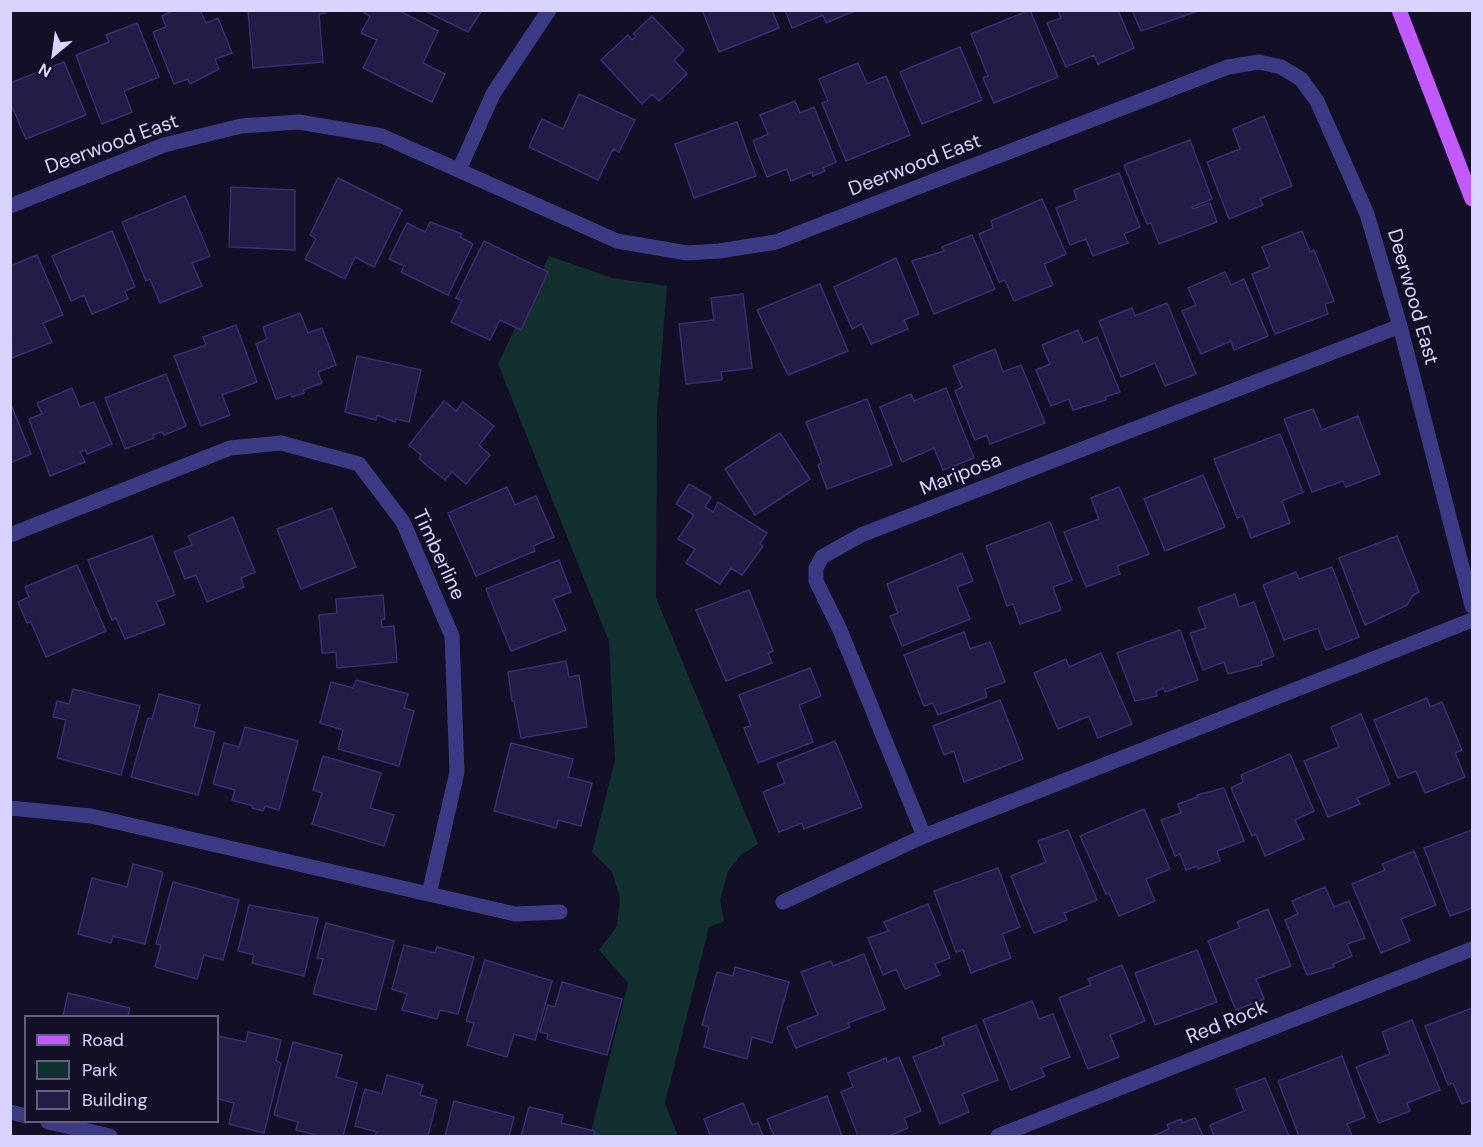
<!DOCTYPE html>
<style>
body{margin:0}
#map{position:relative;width:1483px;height:1147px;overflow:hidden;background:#130f26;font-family:"DM Sans",sans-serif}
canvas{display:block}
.frame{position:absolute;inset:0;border:12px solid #d9d4ff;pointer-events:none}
.legend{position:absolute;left:24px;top:1015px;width:195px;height:108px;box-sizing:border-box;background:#130f26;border:2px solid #625e7d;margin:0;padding:8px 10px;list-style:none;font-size:18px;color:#d9d4ff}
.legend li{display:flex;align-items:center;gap:12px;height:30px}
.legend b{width:30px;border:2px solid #625e7d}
.north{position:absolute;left:24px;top:24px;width:60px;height:60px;-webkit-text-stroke:4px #130f26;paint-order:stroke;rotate:209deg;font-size:16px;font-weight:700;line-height:24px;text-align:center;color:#d9d4ff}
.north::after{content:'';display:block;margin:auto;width:21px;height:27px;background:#d9d4ff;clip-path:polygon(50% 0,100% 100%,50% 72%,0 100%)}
</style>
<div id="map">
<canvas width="1483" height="1147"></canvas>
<div class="frame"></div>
<ul class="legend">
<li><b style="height:8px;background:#c25bff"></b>Road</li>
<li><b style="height:16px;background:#12302f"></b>Park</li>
<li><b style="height:16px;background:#241b47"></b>Building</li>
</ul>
<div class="north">N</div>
</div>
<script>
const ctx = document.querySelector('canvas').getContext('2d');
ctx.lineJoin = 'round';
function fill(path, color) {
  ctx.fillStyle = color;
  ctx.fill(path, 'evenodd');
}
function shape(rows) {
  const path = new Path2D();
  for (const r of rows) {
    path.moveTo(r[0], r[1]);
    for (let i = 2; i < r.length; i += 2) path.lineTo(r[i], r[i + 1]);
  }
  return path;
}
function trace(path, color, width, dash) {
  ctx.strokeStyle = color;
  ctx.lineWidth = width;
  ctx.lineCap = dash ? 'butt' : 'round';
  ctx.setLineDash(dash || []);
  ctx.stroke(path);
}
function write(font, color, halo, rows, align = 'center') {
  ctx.font = font + ' "DM Sans",sans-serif';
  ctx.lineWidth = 4.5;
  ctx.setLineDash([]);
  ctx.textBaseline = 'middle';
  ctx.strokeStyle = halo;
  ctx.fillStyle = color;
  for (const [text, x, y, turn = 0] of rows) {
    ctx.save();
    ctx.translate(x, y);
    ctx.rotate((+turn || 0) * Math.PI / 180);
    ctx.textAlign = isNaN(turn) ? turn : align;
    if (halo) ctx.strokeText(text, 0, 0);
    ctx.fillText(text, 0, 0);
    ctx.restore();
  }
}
const green = shape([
 [549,256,613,278,667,286,657,412,656,598,758,844,741,855,728,871,720,900,724,921,709,927,665,1103,678,1136,590,1136,628,983,599,950,617,926,620,898,612,872,592,852,615,760,609,641,498,364]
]);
const building = shape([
 [175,10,200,10,206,23,218,18,232,53,215,59,219,69,190,84,188,79,174,84,153,32,166,27,162,16,175,10],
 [248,10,326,10,326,13,319,14,323,62,253,68,248,10],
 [366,10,398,10,438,31,423,63,445,74,432,102,363,68,377,40,361,33,370,16,364,13,366,10],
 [423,10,482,10,468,32,423,10],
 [702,10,772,10,779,28,719,52,702,10],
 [785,10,857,10,826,23,823,15,792,28,785,10],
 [1030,10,1058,77,994,103,983,78,988,76,971,34,1030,10],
 [1058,10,1118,10,1134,48,1098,64,1094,55,1066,67,1047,23,1061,18,1058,10],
 [1132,10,1201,10,1141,31,1132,10],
 [652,16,684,50,674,60,687,74,659,101,652,94,642,104,601,60,628,35,632,40,636,36,633,34,652,16],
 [137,23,159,77,124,91,132,112,102,124,76,55,109,42,106,35,137,23],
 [960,47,982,100,922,124,900,72,960,47],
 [64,62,86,115,26,139,10,102,10,83,64,62],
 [858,63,867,84,886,76,910,135,846,161,822,103,828,101,819,79,858,63],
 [579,94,635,120,619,152,613,149,598,180,529,147,542,119,563,129,579,94],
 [795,101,800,113,814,107,836,162,823,168,825,171,813,176,812,172,791,181,787,169,767,177,753,141,768,134,760,115,795,101],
 [1264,116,1292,186,1260,199,1263,205,1229,219,1207,162,1240,149,1233,129,1264,116],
 [737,122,756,176,694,198,675,144,737,122],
 [1190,140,1212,199,1192,207,1193,209,1210,203,1217,222,1159,244,1151,223,1147,224,1124,165,1190,140],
 [1119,173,1140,227,1124,234,1128,243,1093,256,1086,239,1070,245,1056,208,1077,200,1074,190,1119,173],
 [338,178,402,210,374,267,355,257,345,279,305,259,316,239,310,235,338,178],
 [231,187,295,190,295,250,229,247,231,187],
 [185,196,210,256,192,263,202,286,160,303,150,279,146,281,122,222,185,196],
 [1042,199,1066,254,1044,264,1053,285,1014,301,1005,280,999,282,979,234,993,228,991,221,1042,199],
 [430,222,462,234,460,237,473,244,448,295,401,272,404,266,389,259,407,223,425,232,430,222],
 [112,231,135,287,125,291,128,299,92,314,84,295,71,301,52,256,112,231],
 [1302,231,1310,252,1314,250,1334,301,1325,304,1328,314,1275,334,1252,274,1270,267,1262,247,1302,231],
 [972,235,995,289,934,314,912,261,944,251,942,247,972,235],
 [484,241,548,272,521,330,500,320,490,340,451,322,462,301,456,298,484,241],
 [37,255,63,315,43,323,52,342,12,358,10,266,37,255],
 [896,258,919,314,904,320,908,329,871,344,862,324,852,329,834,287,896,258],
 [1225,272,1231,285,1244,279,1268,336,1234,350,1231,341,1201,354,1182,311,1196,305,1188,288,1225,272],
 [820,284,848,351,788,375,757,310,820,284],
 [743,294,752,368,721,372,722,380,686,384,679,324,714,320,711,298,743,294],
 [1167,303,1196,374,1165,386,1155,363,1121,377,1099,321,1132,308,1135,316,1167,303],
 [300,313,308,333,322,328,336,365,318,372,322,383,303,390,304,393,292,397,291,394,276,399,256,344,267,339,263,327,300,313],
 [236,325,257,382,222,395,230,415,201,426,174,356,206,345,203,337,236,325],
 [1078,330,1083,343,1097,337,1120,392,1105,397,1106,400,1073,410,1069,399,1051,406,1036,370,1050,364,1042,345,1078,330],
 [995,349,1003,372,1021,365,1045,423,990,444,987,435,975,440,955,391,962,387,953,366,995,349],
 [357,356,421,370,409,422,396,419,395,422,377,415,376,420,345,412,357,356],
 [166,374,186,426,164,435,162,432,153,435,154,438,125,449,105,398,166,374],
 [72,388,80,407,94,402,112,444,87,454,86,450,80,452,85,462,50,476,29,419,42,414,37,403,72,388],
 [946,388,974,458,943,470,934,448,902,462,880,407,911,394,914,401,946,388],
 [867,399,892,465,827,489,818,465,822,463,806,422,867,399],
 [444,401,456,411,463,402,494,426,479,445,490,455,466,484,452,472,445,480,419,459,421,455,409,445,444,401],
 [10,402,31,454,10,463,10,402],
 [1313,409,1322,430,1358,416,1380,474,1346,487,1343,481,1312,492,1284,419,1313,409],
 [780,433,810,479,755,515,725,469,780,433],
 [1280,434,1303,492,1282,501,1290,523,1251,538,1243,516,1237,518,1214,459,1280,434],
 [1203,475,1225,527,1165,551,1144,499,1203,475],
 [689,484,711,497,705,507,713,512,718,502,767,533,760,544,763,546,742,575,731,568,720,584,686,563,695,549,678,539,694,515,676,504,689,484],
 [507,487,515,505,536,496,554,537,533,546,535,551,476,576,448,513,507,487],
 [1119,487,1149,554,1117,566,1120,574,1086,587,1064,532,1099,519,1091,498,1119,487],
 [332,508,356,567,301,589,277,529,332,508],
 [233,517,255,572,241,578,244,587,207,602,196,575,185,579,174,552,192,545,188,536,233,517],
 [1050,522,1072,580,1053,587,1061,610,1020,624,1013,604,1007,606,986,546,1050,522],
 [152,536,175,595,156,602,165,624,125,639,116,618,112,620,88,560,152,536],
 [1397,536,1419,592,1413,595,1407,605,1365,625,1339,558,1397,536],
 [962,553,973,581,957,587,970,619,902,646,890,616,898,613,887,584,962,553],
 [559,560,571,592,553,599,566,630,511,651,486,589,559,560],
 [77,565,106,631,46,657,31,622,27,623,18,602,29,597,25,587,77,565],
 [1332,567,1359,637,1326,650,1318,628,1284,640,1263,585,1296,572,1299,579,1332,567],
 [749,590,773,651,768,653,772,663,726,681,696,610,749,590],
 [1235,594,1239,607,1254,602,1274,656,1261,661,1262,665,1228,674,1224,662,1203,670,1190,633,1206,628,1198,608,1235,594],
 [383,595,385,619,381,620,382,627,394,626,397,662,337,668,336,652,322,653,319,615,337,613,336,599,383,595],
 [1180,630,1198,680,1165,692,1163,688,1156,691,1157,696,1135,701,1117,653,1180,630],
 [964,632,970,649,990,642,1005,682,985,689,987,697,938,715,933,703,924,706,904,655,964,632],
 [1101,653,1132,724,1098,738,1089,716,1058,729,1034,673,1066,659,1069,667,1101,653],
 [566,661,569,677,579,675,587,727,521,738,514,701,512,701,508,672,566,661],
 [810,668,821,696,799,705,813,742,758,763,744,728,751,726,739,695,810,668],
 [356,680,408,694,404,708,414,711,399,766,338,749,343,730,320,723,331,682,353,688,356,680],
 [73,689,140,706,121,775,57,758,66,720,53,717,57,701,69,704,73,689],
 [159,694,200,705,194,727,215,732,198,795,131,777,148,718,152,719,159,694],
 [1427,698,1430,707,1442,702,1462,750,1455,753,1465,777,1425,793,1416,771,1398,778,1374,720,1427,698],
 [1000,700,1023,759,964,782,954,751,944,755,933,726,1000,700],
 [1361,714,1390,784,1357,798,1360,804,1328,817,1304,761,1339,747,1331,727,1361,714],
 [245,727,298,741,279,810,265,806,263,811,252,808,253,806,232,800,235,790,213,784,224,743,239,747,245,727],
 [835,741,862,807,804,829,802,823,779,832,763,792,785,783,777,764,835,741],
 [511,743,573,759,568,777,592,783,581,826,558,820,556,828,494,811,511,743],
 [1290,754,1314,811,1295,820,1304,839,1265,856,1256,834,1252,836,1231,788,1243,782,1241,775,1290,754],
 [323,756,381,773,370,808,394,815,384,846,312,824,322,793,313,790,323,756],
 [1224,788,1244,841,1217,851,1220,861,1198,869,1197,866,1186,870,1180,854,1175,856,1161,820,1181,813,1178,804,1198,797,1197,795,1224,788],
 [1144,809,1170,869,1146,879,1155,901,1119,916,1109,893,1106,894,1080,836,1144,809],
 [1068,830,1097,900,1064,913,1067,920,1034,933,1011,876,1046,862,1038,841,1068,830],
 [1472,830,1472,908,1450,916,1424,848,1472,830],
 [1414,851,1436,905,1401,919,1410,941,1381,953,1352,884,1385,870,1382,864,1414,851],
 [133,864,163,872,145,944,113,936,111,943,78,934,92,878,127,887,133,864],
 [998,868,1020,927,1002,934,1011,958,971,973,963,950,956,952,934,891,998,868],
 [173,882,239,900,223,960,204,955,197,979,155,967,161,945,156,944,173,882],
 [1325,887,1334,907,1349,901,1365,938,1347,944,1352,956,1333,964,1334,967,1307,975,1285,920,1298,914,1292,901,1325,887],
 [928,904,950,958,935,964,940,975,905,989,896,969,883,975,868,938,888,931,884,922,928,904],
 [249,905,318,918,304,976,252,963,254,955,238,951,249,905],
 [1268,909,1291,966,1256,979,1264,999,1236,1010,1208,941,1240,928,1237,922,1268,909],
 [326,923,394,941,376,1010,313,994,323,959,317,958,326,923],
 [404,945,435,953,437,947,474,957,458,1014,440,1010,437,1019,402,1010,407,994,392,989,404,945],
 [1197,950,1217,1002,1155,1025,1135,973,1197,950],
 [864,954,885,1009,848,1023,850,1027,796,1048,787,1027,818,1015,801,972,831,961,833,966,864,954],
 [485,960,552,981,535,1040,514,1034,507,1057,467,1045,474,1023,466,1021,485,960],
 [1122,965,1145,1021,1110,1035,1119,1057,1088,1069,1059,998,1091,985,1088,979,1122,965],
 [735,967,789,982,772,1043,752,1037,747,1059,704,1047,709,1027,702,1025,717,972,733,976,735,967],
 [562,982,622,999,607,1055,547,1039,548,1034,540,1032,548,1005,555,1007,562,982],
 [68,993,130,1008,128,1016,63,1016,68,993],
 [1032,1001,1039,1019,1053,1014,1070,1057,1041,1068,1045,1076,1011,1090,983,1020,1032,1001],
 [1472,1008,1472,1100,1462,1104,1453,1083,1448,1085,1425,1026,1472,1008],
 [1412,1020,1440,1090,1407,1103,1410,1111,1379,1123,1356,1067,1390,1054,1382,1032,1412,1020],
 [976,1025,998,1080,962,1094,969,1112,940,1124,913,1057,944,1045,942,1038,976,1025],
 [248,1032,281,1040,276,1061,281,1063,264,1133,229,1124,234,1103,218,1099,218,1036,246,1042,248,1032],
 [293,1042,342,1055,336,1077,357,1083,343,1136,320,1136,296,1130,298,1122,274,1115,293,1042],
 [1342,1056,1365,1117,1347,1124,1352,1136,1299,1136,1278,1081,1342,1056],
 [899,1057,921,1111,904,1118,908,1128,889,1136,858,1136,841,1092,853,1087,848,1073,886,1058,887,1062,899,1057],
 [387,1075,423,1085,420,1095,437,1100,428,1136,375,1136,377,1132,355,1126,365,1089,382,1094,387,1075],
 [1265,1078,1289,1136,1214,1136,1210,1125,1244,1111,1236,1089,1265,1078],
 [827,1096,842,1136,774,1136,767,1119,827,1096],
 [454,1101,514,1117,509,1136,445,1136,454,1101],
 [743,1103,752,1125,758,1123,763,1136,707,1136,710,1135,704,1119,743,1103],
 [529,1107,563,1115,561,1123,595,1131,593,1136,521,1136,529,1107],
 [1195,1118,1203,1136,1153,1136,1169,1129,1167,1125,1181,1119,1182,1123,1195,1118]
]);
const minor = shape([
 [459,170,493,94,549,10],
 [10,206,164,145,241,126,299,122,382,136,617,241,687,253,719,251,776,242,1228,67,1259,62,1281,67,1301,79,1317,101,1367,214,1400,326,1472,606],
 [10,535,230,448,281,443,359,464,403,522,452,636,457,772,429,894],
 [10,808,91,816,515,914,560,912],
 [924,836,840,630,816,581,816,568,822,557,861,535,1400,326],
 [783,902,924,836,1472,620],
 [10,1112,26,1116],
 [48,1122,110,1136],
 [998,1136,1472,949]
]);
const major = shape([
 [1399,10,1472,199]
]);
const streetNames = [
 ["Deerwood East",112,145,-20],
 ["Deerwood East",915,166,-21],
 ["Deerwood East",1412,297,74],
 ["Mariposa",961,475,-21],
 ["Timberline",438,555,65],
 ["Red Rock",1227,1023,-22]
];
fill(green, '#12302f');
fill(building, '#241b47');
trace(building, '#3b2d73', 1.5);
trace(minor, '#3d3a85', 15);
trace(major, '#c25bff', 15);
write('20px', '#d9d4ff', '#130f26', streetNames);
</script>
